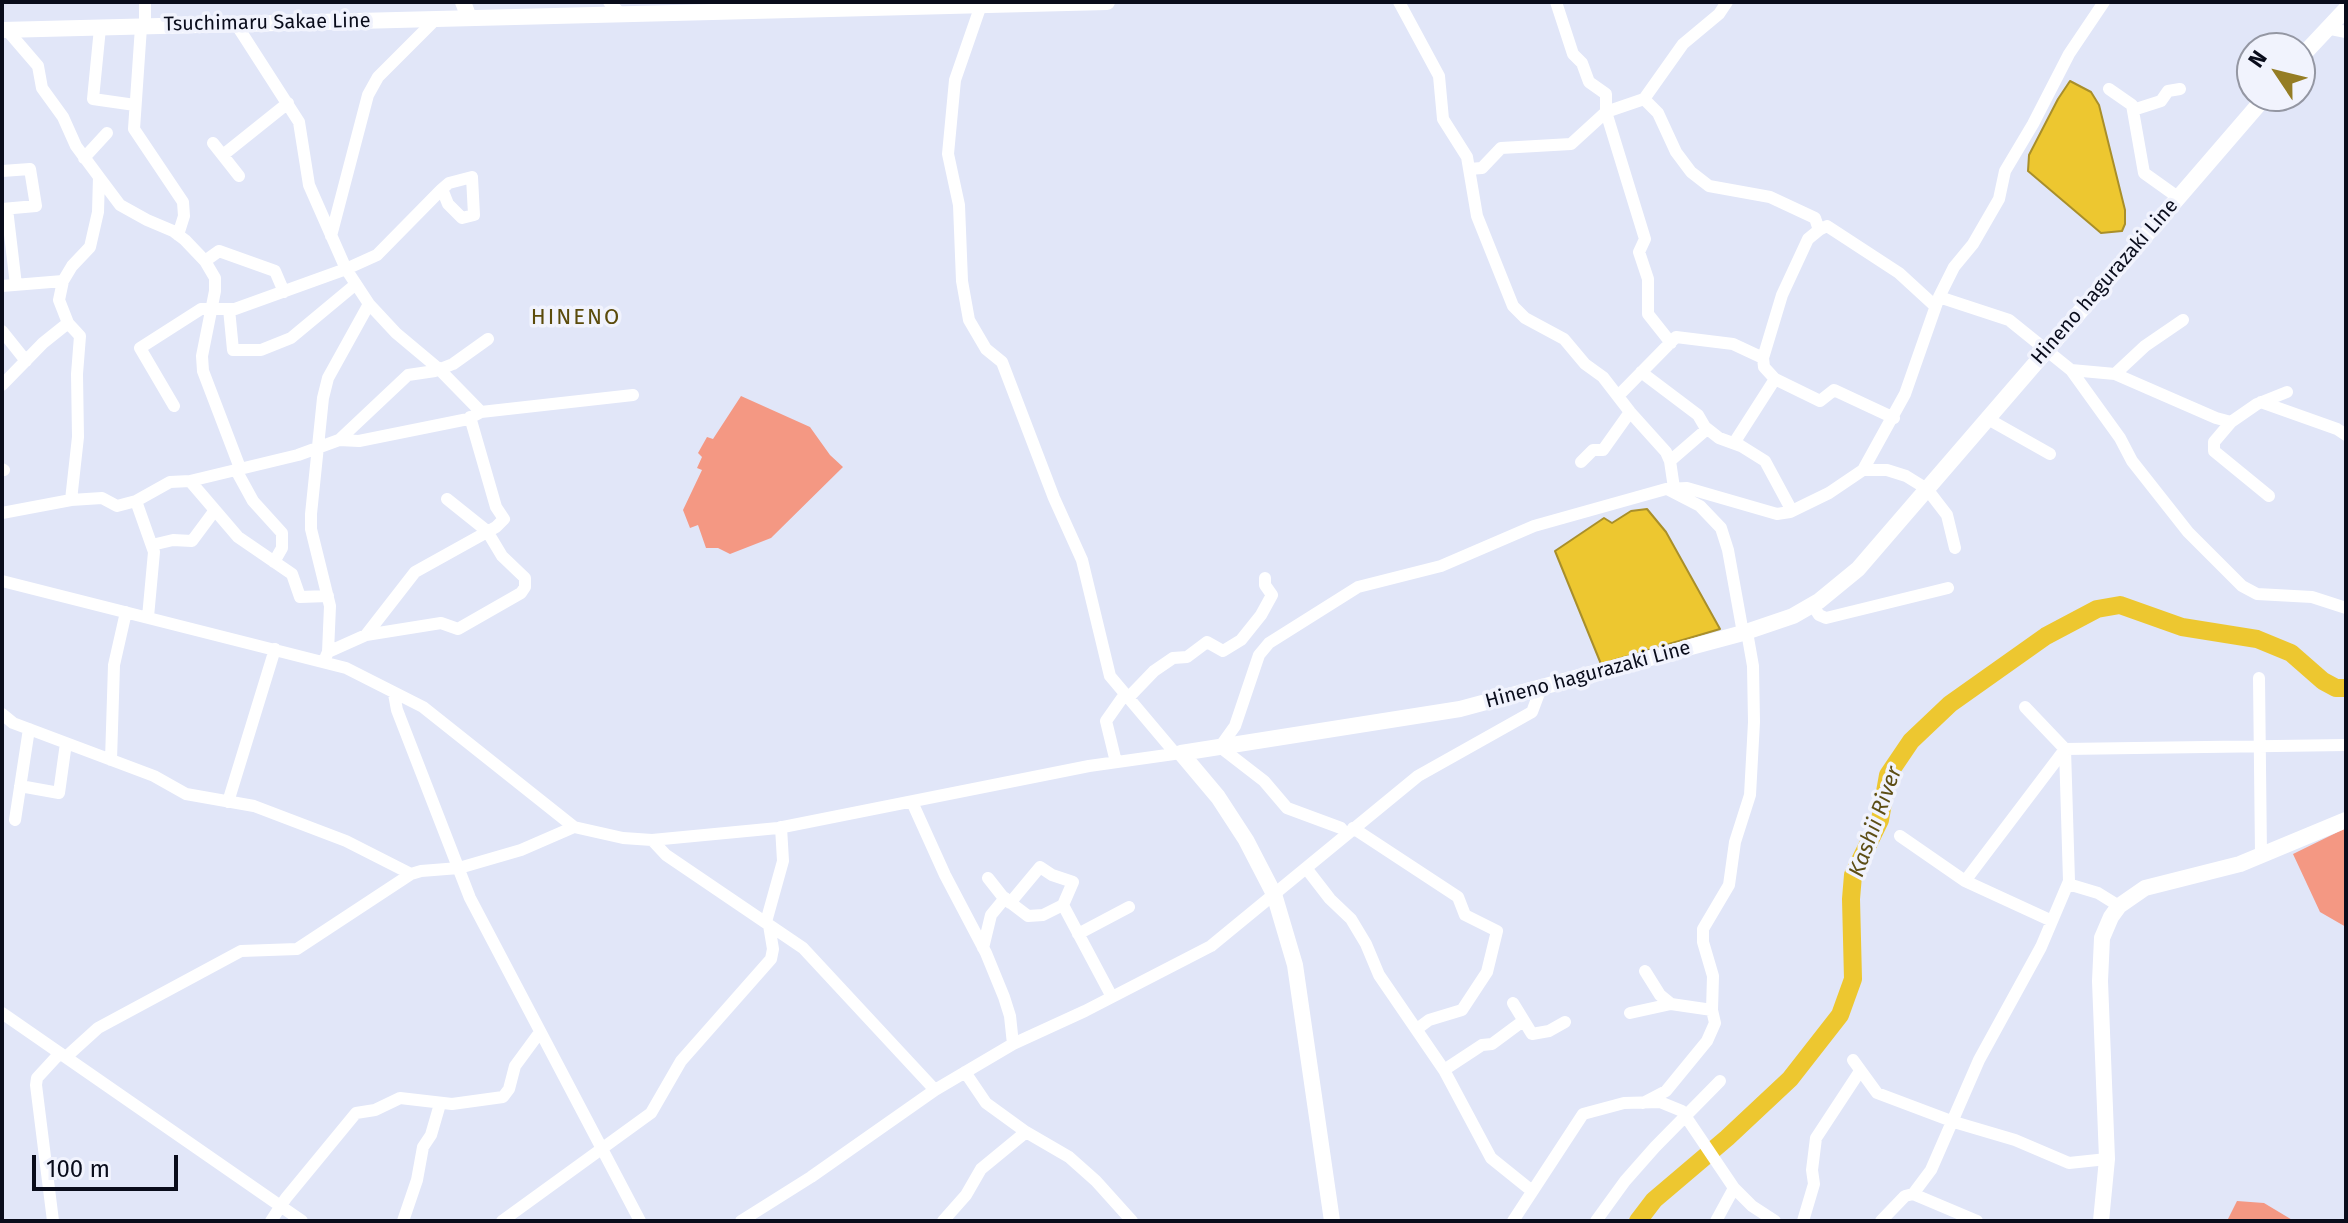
<!DOCTYPE html>
<style>
body{margin:0}
#map{position:relative;width:2348px;height:1223px;overflow:hidden;background:#e1e6f8;font-family:"Fira Sans",sans-serif}
canvas{display:block}
.frame{position:absolute;inset:0;border:4px solid #090c1b;pointer-events:none}
.north{position:absolute;left:2236px;top:32px;width:80px;height:80px;box-sizing:border-box;background:#f1f3fd;border:2px solid #9497a3;border-radius:50%;rotate:305deg;font-size:22px;font-weight:700;line-height:32px;text-align:center;color:#090c1b}
.north::after{content:'';display:block;margin:auto;width:28px;height:36px;background:#957d24;clip-path:polygon(50% 0,100% 100%,50% 72%,0 100%)}
.scale{position:absolute;left:32px;top:1155px;width:146px;height:36px;box-sizing:border-box;border:4px solid #090c1b;border-top:0;padding-left:10px;font-size:24px;line-height:28px;white-space:nowrap;color:#090c1b;-webkit-text-stroke:6px #f1f3fd;paint-order:stroke}
</style>
<div id="map">
<canvas width="2348" height="1223"></canvas>
<div class="frame"></div>
<div class="north">N</div>
<div class="scale">100 m</div>
</div>
<script>
const ctx = document.querySelector('canvas').getContext('2d');
ctx.lineJoin = 'round';
function fill(path, color) {
  ctx.fillStyle = color;
  ctx.fill(path, 'evenodd');
}
function shape(rows) {
  const path = new Path2D();
  for (const r of rows) {
    path.moveTo(r[0], r[1]);
    for (let i = 2; i < r.length; i += 2) path.lineTo(r[i], r[i + 1]);
  }
  return path;
}
function trace(path, color, width, dash) {
  ctx.strokeStyle = color;
  ctx.lineWidth = width;
  ctx.lineCap = dash ? 'butt' : 'round';
  ctx.setLineDash(dash || []);
  ctx.stroke(path);
}
function write(font, color, halo, rows, align = 'center') {
  ctx.font = font + ' "Fira Sans",sans-serif';
  ctx.lineWidth = 7;
  ctx.setLineDash([]);
  ctx.textBaseline = 'middle';
  ctx.strokeStyle = halo;
  ctx.fillStyle = color;
  for (const [text, x, y, turn = 0] of rows) {
    ctx.save();
    ctx.translate(x, y);
    ctx.rotate((+turn || 0) * Math.PI / 180);
    ctx.textAlign = isNaN(turn) ? turn : align;
    if (halo) ctx.strokeText(text, 0, 0);
    ctx.fillText(text, 0, 0);
    ctx.restore();
  }
}
const green = shape([
 [741,396,810,427,830,455,843,467,771,538,730,554,718,548,706,548,698,525,690,528,683,510,702,470,697,468,702,457,698,453,707,437,713,439],
 [2346,828,2346,927,2320,912,2293,854],
 [2237,1201,2264,1203,2294,1221,2227,1221]
]);
const water = shape([
 [2070,81,2091,92,2099,105,2125,210,2125,224,2122,231,2101,233,2028,171,2029,155,2058,99,2070,81],
 [1647,509,1666,532,1720,629,1601,664,1555,551,1604,518,1612,523,1631,511,1647,509]
]);
const river = shape([
 [1638,1221,1654,1200,1727,1138,1790,1079,1840,1015,1853,979,1851,899,1853,875,1880,820,1888,775,1911,741,1950,704,2046,636,2097,609,2120,605,2182,627,2257,639,2291,653,2323,681,2336,688,2346,688]
]);
const street = shape([
 [145,2,145,26],
 [609,2,621,14],
 [1399,2,1439,76,1443,119,1467,157,1477,216,1513,306,1525,318,1564,339,1585,364,1603,377,1630,412,1666,452,1670,461,1674,488],
 [1556,2,1573,54,1582,63,1589,82,1606,94,1606,112,1645,239,1639,252,1648,279,1648,314,1671,343],
 [981,5,955,80,948,154,959,205,962,281,969,320,986,349,1002,362,1054,498,1082,560,1110,676,1175,753],
 [236,24,299,122,309,185,346,269,369,304,396,333,439,369,481,412,633,395],
 [141,27,134,129,183,202,184,216,178,235],
 [100,28,93,99,135,105],
 [2326,28,2346,32],
 [2109,89,2132,105,2144,173,2179,198],
 [2133,110,2161,101,2168,91,2180,89],
 [213,143,239,176],
 [223,155,288,103],
 [84,158,107,133],
 [1469,169,1482,168,1501,148,1571,144,1606,112,1644,99,1683,44,1719,14,1727,2],
 [2,171,30,169,36,206,2,209],
 [99,177,120,205,147,220,173,231,185,240,205,261,215,278,215,291,202,356,203,371,240,468],
 [7,209,16,285],
 [1819,230,1827,226,1899,273,1935,306],
 [331,236,368,95,378,77,436,19],
 [205,261,219,251,275,271,284,292],
 [2,286,63,281],
 [1939,297,2009,320,2071,370,2115,374,2145,346,2183,320],
 [229,309,233,350,261,350,291,338,356,284],
 [2,331,26,361],
 [1763,358,1764,367,1775,379,1820,401,1834,390,1894,418],
 [2071,370,2120,438,2132,461,2188,532,2242,586,2257,594,2312,597,2346,608],
 [1641,372,1698,415,1705,427,1719,438,1741,446,1765,461,1792,511],
 [2115,374,2216,418,2231,422,2257,404,2287,392],
 [2,385,43,343,68,323],
 [1619,395,1676,337,1733,344,1763,358,1782,295,1808,239,1819,230,1815,218,1770,197,1709,186,1691,172,1676,152,1658,113,1644,99],
 [2261,402,2337,429,2346,435],
 [174,406,140,348,201,309,235,309,346,269,377,255,438,193,442,189,449,183,472,177,474,215,462,218,448,204,442,189],
 [1988,419,2050,454],
 [2231,422,2214,442,2214,451,2269,496],
 [339,440,408,375,435,371,453,364,488,339],
 [1734,443,1775,379],
 [1670,461,1707,429],
 [1581,462,1593,450,1603,450,1630,412],
 [2,469,4,470],
 [236,470,253,501,282,533,282,548,274,562],
 [1863,470,1905,394,1939,297,1954,267,1973,244,1999,199,2005,171,2033,124,2069,54,2104,2],
 [190,481,238,537,292,574,300,597,328,596],
 [1669,490,1700,506,1721,528,1728,550,1743,633],
 [71,500,102,498,117,506,136,501,170,482,190,481,298,455,339,440,359,441,468,419,481,412],
 [136,501,154,552,148,617],
 [2,513,71,500,78,437,77,374,80,336,68,323,59,300,63,281,72,266,90,247,98,212,99,177,76,146,63,117,42,88,38,66,7,30],
 [152,545,173,540,192,541,215,510],
 [2,581,346,668,423,707,574,827,623,838,652,840,778,828,1089,766,1181,753],
 [1812,604,1819,615,1826,618,1948,588],
 [366,635,441,623,458,629,521,593,525,587,525,578,502,556,487,531,447,499],
 [328,652,366,635,415,572,496,527,504,519,496,507,470,417],
 [324,661,328,652,330,606,311,529,311,514,323,398,328,378,369,304],
 [2259,678,2261,855],
 [394,694,397,710,470,898,640,1221],
 [1128,698,1154,671,1173,658,1187,657,1207,642,1223,651,1241,640,1261,615,1272,595,1265,585,1265,578],
 [2,714,13,723,154,776,186,794,254,806,346,841,411,874],
 [111,760,114,665,126,612],
 [1116,762,1106,721,1125,694],
 [20,786,59,793,66,743],
 [228,802,275,649],
 [912,802,945,875,986,953,1004,997,1010,1016,1013,1044],
 [15,820,29,729],
 [1353,828,1458,897,1465,915,1497,931,1487,972,1462,1010,1429,1020,1417,1029],
 [1346,834,1341,828,1287,808,1264,781,1220,747,1235,726,1259,655,1269,643,1358,587,1441,566,1534,526,1666,489,1687,488,1777,514,1790,512,1829,493,1863,470,1887,470,1906,476,1927,489,1947,515,1955,548],
 [1900,836,1965,881,2052,921],
 [652,840,666,855,803,948,935,1090],
 [1306,868,1330,899,1351,919,1366,944,1379,975,1444,1070,1491,1158,1532,1191],
 [988,878,1003,897,1028,916,1043,915,1063,905,1112,997],
 [1965,881,2065,749,2346,745],
 [2068,884,2098,893,2119,906],
 [1010,903,1040,867,1052,875,1073,882,1063,905],
 [766,922,783,861,781,827],
 [1078,934,1129,907],
 [983,948,991,915,1005,898],
 [1645,971,1660,995,1671,1004,1712,1010],
 [1513,1003,1532,1034,1549,1031,1565,1022],
 [2,1013,302,1221],
 [1630,1013,1671,1004],
 [66,1057,98,1028,241,951,297,949,411,874,421,871,459,868,521,850,574,827],
 [1853,1060,1877,1093,1954,1122,2015,1140,2069,1163,2107,1159],
 [1444,1070,1482,1045,1492,1044,1523,1021],
 [965,1072,986,1103,1026,1132,1069,1157,1096,1181,1132,1221],
 [1643,1103,1666,1091,1707,1041,1715,1023,1712,1010,1713,976,1703,942,1703,929,1729,885,1735,842,1750,795,1754,722,1753,666,1747,632],
 [1913,1194,1977,1221],
 [53,1221,36,1085,37,1078,60,1053],
 [271,1221,286,1198,356,1113,375,1110,400,1098,452,1104,503,1097,509,1089,515,1066,540,1032],
 [403,1221,417,1180,423,1147,431,1135,440,1104],
 [502,1221,651,1113,681,1061,771,959,773,949,769,925],
 [741,1221,811,1177,935,1090,1013,1044,1085,1011,1211,946,1418,776,1532,712,1541,688],
 [943,1221,966,1195,981,1169,1026,1132],
 [1513,1221,1583,1114,1624,1103,1660,1102,1682,1111,1734,1188,1752,1206,1775,1221],
 [1596,1221,1625,1181,1655,1147,1720,1081],
 [1716,1221,1734,1188],
 [1803,1221,1814,1184,1812,1170,1816,1138,1860,1071],
 [1881,1221,1905,1196,1913,1194,1931,1170,1979,1060,2041,947,2069,881,2065,749,2025,707]
]);
const secondary = shape([
 [463,2,469,18],
 [2,30,1107,2],
 [2300,58,2346,9],
 [1181,753,1460,709,1743,633,1793,616,1819,601,1858,569,2266,96],
 [1181,753,1218,797,1246,840,1274,894,1295,965,1332,1221],
 [2101,1221,2107,1159,2100,981,2102,938,2111,917,2119,906,2145,888,2240,864,2346,820]
]);
const streetNames = [
 ["Tsuchimaru Sakae Line",267,23,-1],
 ["Hineno hagurazaki Line",2105,282,-49],
 ["Hineno hagurazaki Line",1588,675,-15]
];
const neighbourhoodNames = [
 ["HINENO",576,318]
];
const waterNames = [
 ["Kashii River",1876,822,-70]
];
fill(green, '#f49883');
fill(water, '#edc730');
trace(water, '#a98f2a', 2);
trace(river, '#edc730', 18);
trace(street, '#fff', 12);
trace(secondary, '#fff', 16);
write('20px', '#090c1b', '#f1f3fd', streetNames);
ctx.letterSpacing = '2px';
write('22px', '#5b4b0b', '#f1f3fd', neighbourhoodNames);
ctx.letterSpacing = '0px';
write('italic 22px', '#5d4e15', '#f1f3fd', waterNames);
</script>
